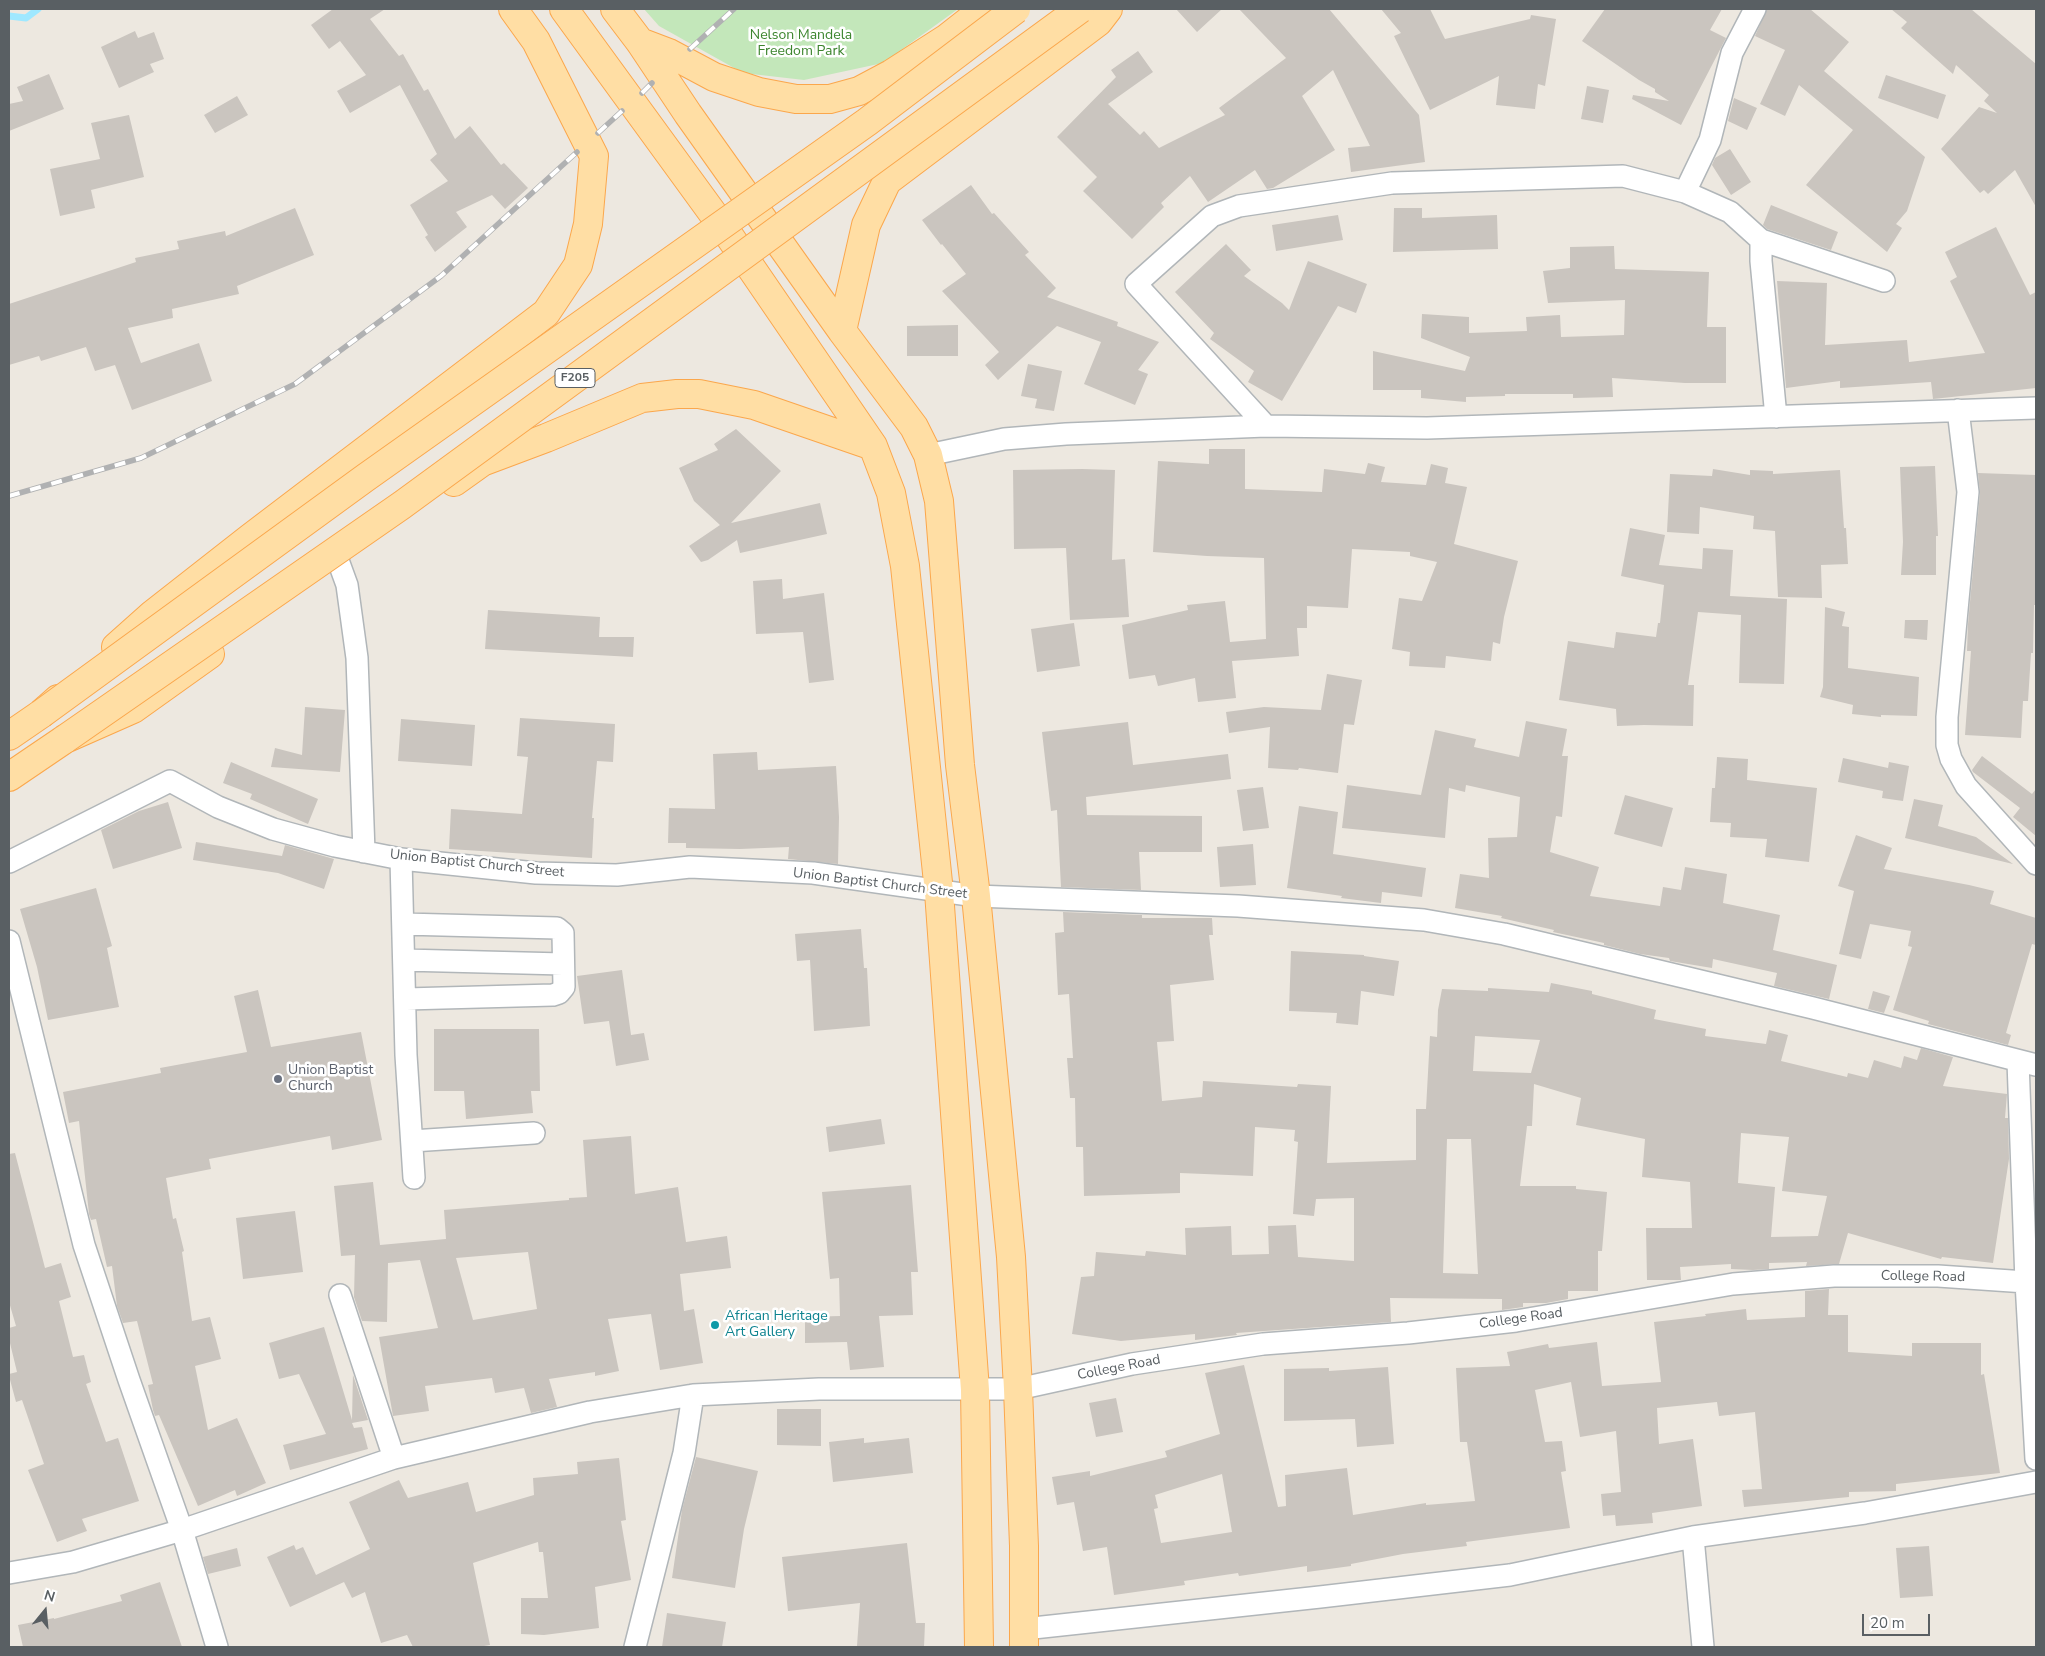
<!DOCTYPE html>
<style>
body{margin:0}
#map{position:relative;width:2045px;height:1656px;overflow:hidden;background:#ede8e0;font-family:"Nunito Sans",sans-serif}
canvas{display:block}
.frame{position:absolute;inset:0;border:10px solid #595f63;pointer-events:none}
.north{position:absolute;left:20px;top:1586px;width:50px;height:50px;-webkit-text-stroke:4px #fff;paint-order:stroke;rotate:17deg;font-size:14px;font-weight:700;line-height:20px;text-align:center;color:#595f63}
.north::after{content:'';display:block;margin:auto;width:18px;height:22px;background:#595f63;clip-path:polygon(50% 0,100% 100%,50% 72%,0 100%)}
.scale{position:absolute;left:1862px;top:1614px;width:68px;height:22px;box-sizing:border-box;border:2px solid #595f63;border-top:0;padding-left:6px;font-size:15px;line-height:18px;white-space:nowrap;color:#595f63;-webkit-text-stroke:4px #fff;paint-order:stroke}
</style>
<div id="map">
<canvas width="2045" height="1656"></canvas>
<div class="frame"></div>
<div class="north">N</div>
<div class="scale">20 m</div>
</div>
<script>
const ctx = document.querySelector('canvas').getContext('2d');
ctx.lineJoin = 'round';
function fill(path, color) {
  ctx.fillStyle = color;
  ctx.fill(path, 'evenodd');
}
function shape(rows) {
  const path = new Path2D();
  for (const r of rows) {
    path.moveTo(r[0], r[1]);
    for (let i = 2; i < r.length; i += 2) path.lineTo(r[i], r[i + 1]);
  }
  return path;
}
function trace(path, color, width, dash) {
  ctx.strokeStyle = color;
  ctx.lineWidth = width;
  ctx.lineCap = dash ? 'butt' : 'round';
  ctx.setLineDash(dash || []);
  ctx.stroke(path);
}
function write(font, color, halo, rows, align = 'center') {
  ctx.font = font + ' "Nunito Sans",sans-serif';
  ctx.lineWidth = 5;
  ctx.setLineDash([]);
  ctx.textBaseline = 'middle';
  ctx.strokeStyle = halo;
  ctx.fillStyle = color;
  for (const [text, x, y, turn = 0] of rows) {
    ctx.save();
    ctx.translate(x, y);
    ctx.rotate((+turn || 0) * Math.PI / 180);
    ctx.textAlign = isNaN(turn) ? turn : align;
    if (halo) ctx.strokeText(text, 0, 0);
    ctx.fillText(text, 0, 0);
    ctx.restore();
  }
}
const green = shape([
 [644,9,958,9,883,63,804,80,743,73,659,26]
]);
const stream = shape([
 [9,16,26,18,38,9]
]);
const building = shape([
 [333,9,385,9,370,19,399,56,403,54,424,91,428,89,455,139,470,126,501,165,504,163,528,188,505,209,492,195,456,212,467,227,435,252,425,237,428,235,410,205,448,181,430,160,437,154,400,85,350,113,337,91,366,75,340,41,329,49,311,25],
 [1176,9,1222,9,1197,32],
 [1239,9,1329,9,1419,115,1425,162,1351,172,1348,148,1370,146,1333,70,1302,96,1335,150,1273,188,1267,189,1255,170,1208,202,1190,176,1161,203,1164,207,1132,239,1083,191,1097,177,1057,137,1116,77,1111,70,1138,51,1153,72,1108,104,1140,135,1144,131,1159,148,1225,115,1219,108,1286,58],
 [1381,9,1430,9,1445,39,1530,19,1531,15,1556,19,1545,86,1538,84,1535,109,1496,105,1499,76,1430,110,1394,36,1401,33],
 [1605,9,1722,9,1710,30,1726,38,1681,125,1632,99,1633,95,1669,101,1655,92,1655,89,1639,80,1582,41],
 [1767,9,1810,9,1849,42,1824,71,1925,157,1907,211,1896,224,1902,228,1887,252,1806,185,1853,130,1799,85,1785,116,1760,104,1785,50,1755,36],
 [1891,9,1971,9,2036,64,2036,207,2015,170,1988,194,1984,190,1980,193,1941,149,1979,107,1997,113,1984,101,1989,95,1956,65,1953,74,1901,28,1907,22],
 [135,31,138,38,154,32,164,59,150,64,154,72,119,88,101,47],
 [49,74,64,109,9,131,9,104,23,101,17,87],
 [1886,75,1946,95,1938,119,1878,98],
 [1587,86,1609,90,1603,123,1581,119],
 [237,96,248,115,215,133,204,115],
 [1734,98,1757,108,1747,130,1728,121],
 [129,115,144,177,91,190,95,208,60,216,50,169,100,159,91,123],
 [1730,149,1751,182,1731,195,1712,165,1715,158],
 [971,185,992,214,994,213,1029,252,1025,255,1056,288,1047,297,1118,322,1117,326,1159,342,1138,370,1148,374,1135,405,1084,384,1101,342,1057,326,998,380,985,365,999,352,942,291,966,274,942,244,941,245,922,220],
 [1771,205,1838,232,1831,250,1767,229,1763,225],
 [295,208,314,255,237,286,239,294,172,309,173,318,128,328,141,363,199,343,212,381,132,410,115,365,95,371,86,347,41,361,39,356,9,365,9,304,136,262,135,258,179,249,177,241,225,231,226,236],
 [1394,208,1422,208,1422,218,1497,215,1498,249,1393,252],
 [1338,215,1343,240,1276,251,1272,225],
 [1996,227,2030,295,2036,292,2036,388,1933,399,1931,382,1840,388,1840,381,1786,388,1777,281,1827,283,1825,345,1907,340,1909,362,1985,353,1950,281,1957,277,1945,252],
 [1226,244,1251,270,1244,276,1282,303,1289,310,1308,261,1367,284,1356,313,1338,306,1282,401,1248,382,1254,371,1210,339,1214,333,1175,292],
 [1614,246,1615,269,1709,272,1707,327,1726,327,1726,383,1685,383,1612,378,1613,397,1573,398,1573,394,1505,394,1505,396,1466,397,1466,402,1421,398,1421,390,1373,390,1373,351,1465,371,1470,357,1421,338,1422,314,1469,317,1469,333,1527,331,1526,317,1560,315,1561,337,1624,335,1625,300,1548,303,1543,271,1570,268,1570,247],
 [958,325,958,356,907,356,907,326],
 [1028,364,1062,371,1054,411,1035,408,1037,399,1021,396],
 [736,429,781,471,731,523,820,503,827,534,740,553,737,540,708,560,701,562,689,546,720,525,694,501,679,468,718,450,714,444],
 [1209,449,1245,449,1245,489,1322,492,1324,469,1365,474,1368,463,1385,467,1381,482,1426,485,1431,464,1448,468,1445,483,1467,487,1454,544,1518,561,1504,617,1500,644,1493,642,1491,661,1446,656,1445,668,1409,666,1410,652,1392,649,1399,598,1422,601,1437,562,1410,556,1410,552,1352,549,1348,608,1307,606,1307,628,1297,628,1299,656,1232,661,1236,698,1198,702,1195,678,1158,686,1155,675,1129,679,1122,625,1188,610,1187,605,1225,601,1230,642,1266,639,1264,558,1207,556,1153,552,1158,461,1209,464],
 [1935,466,1938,536,1936,536,1936,575,1901,575,1903,542,1900,467],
 [1082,469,1115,470,1112,560,1125,559,1129,617,1070,620,1066,548,1014,549,1013,470],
 [1713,469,1750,475,1750,470,1773,471,1773,474,1840,470,1844,528,1846,528,1848,564,1821,565,1822,598,1778,597,1775,531,1753,529,1754,516,1700,507,1699,534,1667,532,1670,474,1712,476],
 [1978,473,2036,475,2036,605,2034,605,2033,653,2031,653,2028,701,2023,701,2021,738,1965,735,1971,651,1967,651,1968,624,1980,493],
 [1630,528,1665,535,1659,565,1702,569,1703,548,1733,550,1730,596,1787,599,1784,684,1739,683,1741,615,1698,612,1688,685,1694,685,1693,726,1644,725,1617,726,1616,709,1559,700,1568,641,1614,648,1616,632,1656,637,1658,623,1660,623,1664,585,1621,576],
 [782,579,783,599,824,593,834,680,809,683,803,632,756,634,753,581],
 [1825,607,1845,612,1842,626,1849,627,1848,668,1919,677,1917,716,1881,715,1881,717,1852,714,1853,705,1820,697,1823,687],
 [488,610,600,617,599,637,634,637,633,657,485,649],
 [1905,620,1928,620,1927,640,1904,638],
 [1074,623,1080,666,1037,672,1031,629],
 [1327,674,1362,680,1354,725,1344,724,1338,773,1299,768,1298,770,1268,768,1270,727,1229,733,1226,712,1264,707,1321,710],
 [305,707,345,710,340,772,271,767,275,748,302,755],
 [520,718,615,724,613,762,597,761,592,818,594,818,592,858,449,849,451,809,522,814,528,757,517,756],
 [401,719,475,725,472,766,398,761],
 [1526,721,1567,729,1562,756,1568,756,1562,817,1556,816,1550,852,1599,867,1590,896,1660,906,1663,887,1681,890,1685,867,1727,874,1723,903,1780,915,1773,950,1837,965,1829,999,1774,986,1777,973,1713,959,1712,968,1670,961,1669,958,1640,954,1604,945,1604,943,1553,932,1554,930,1501,918,1502,916,1455,908,1460,874,1489,878,1488,838,1517,837,1520,797,1466,785,1465,792,1449,788,1445,838,1342,828,1347,785,1421,795,1435,730,1476,739,1474,747,1519,757],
 [1128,722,1133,765,1228,754,1231,779,1086,797,1087,815,1202,816,1202,852,1139,852,1141,890,1061,887,1057,810,1051,811,1042,732],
 [757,752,758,770,836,766,839,817,838,864,788,859,789,847,740,849,686,848,686,843,668,843,669,808,715,809,713,754],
 [1982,756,2032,794,2036,789,2036,836,2013,817,2020,808,1973,772,1972,770],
 [1717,757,1748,759,1747,780,1817,788,1809,862,1765,857,1767,839,1730,837,1731,823,1710,822,1712,788,1715,788],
 [1843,758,1888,768,1889,762,1909,766,1903,801,1882,798,1883,791,1838,782],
 [231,762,318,799,308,824,250,799,252,794,223,783],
 [1263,787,1269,828,1243,831,1237,790],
 [1625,795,1673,808,1662,847,1614,834],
 [1914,799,1943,805,1938,826,1976,837,2013,864,1905,838],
 [168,802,182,848,113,869,101,830,139,811],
 [1299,806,1338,812,1333,854,1426,868,1422,897,1382,892,1381,903,1341,898,1342,896,1287,888],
 [1856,835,1892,848,1884,869,1969,885,1994,891,1990,904,2036,918,2036,945,2032,944,2006,1033,2011,1035,2008,1045,1928,1024,1929,1021,1893,1010,1912,947,1908,946,1911,931,1870,924,1861,959,1839,954,1854,891,1838,886],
 [196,842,282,856,285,845,334,859,324,889,278,873,193,860],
 [1253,844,1256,885,1220,887,1217,847],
 [96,888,112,946,107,948,119,1007,48,1020,37,967,20,909],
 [1063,912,1142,915,1142,918,1212,918,1213,935,1209,935,1214,980,1170,985,1174,1041,1157,1042,1162,1101,1202,1097,1203,1081,1297,1087,1298,1084,1331,1086,1327,1163,1416,1160,1416,1109,1426,1109,1430,1036,1437,1037,1438,1010,1442,989,1488,991,1488,988,1549,992,1551,983,1592,991,1592,994,1656,1010,1654,1019,1706,1029,1705,1036,1766,1044,1769,1030,1788,1035,1781,1061,1847,1077,1848,1073,1868,1078,1874,1060,1901,1068,1904,1056,1917,1060,1921,1048,1953,1057,1943,1086,2007,1094,2005,1118,2008,1118,2009,1159,1993,1263,1942,1257,1941,1259,1848,1233,1839,1264,1806,1266,1807,1262,1769,1263,1769,1269,1753,1270,1731,1269,1731,1264,1680,1267,1681,1280,1647,1280,1646,1228,1692,1228,1690,1182,1642,1177,1645,1139,1576,1125,1581,1098,1534,1084,1532,1126,1527,1126,1520,1186,1576,1186,1576,1189,1607,1192,1602,1251,1598,1251,1598,1291,1568,1291,1568,1299,1546,1303,1523,1303,1523,1307,1502,1310,1502,1299,1390,1298,1391,1322,1236,1333,1237,1335,1195,1340,1195,1334,1121,1341,1072,1334,1081,1277,1094,1276,1096,1252,1145,1256,1146,1251,1186,1255,1185,1228,1231,1226,1232,1255,1269,1254,1268,1226,1296,1225,1298,1257,1354,1261,1354,1198,1316,1199,1314,1216,1293,1214,1298,1142,1294,1141,1295,1130,1255,1127,1253,1176,1180,1173,1180,1193,1084,1196,1083,1147,1076,1147,1075,1098,1070,1098,1067,1058,1073,1058,1069,994,1058,995,1055,933,1064,932],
 [1475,1036,1540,1040,1531,1073,1473,1071],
 [1741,1133,1789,1137,1782,1191,1827,1196,1818,1236,1771,1237,1775,1187,1738,1183],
 [1447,1139,1471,1139,1478,1274,1443,1273],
 [861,929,864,968,867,968,870,1026,814,1031,810,960,797,961,795,934],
 [1291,951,1364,955,1364,956,1399,961,1394,996,1361,991,1358,1025,1336,1023,1337,1013,1289,1011],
 [622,970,631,1035,644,1033,649,1060,616,1066,609,1021,584,1024,577,976],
 [258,990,271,1047,361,1032,382,1140,332,1150,330,1136,209,1159,211,1169,166,1178,173,1219,176,1218,184,1251,182,1252,192,1321,210,1317,221,1359,195,1366,208,1430,237,1418,266,1483,237,1496,235,1490,198,1506,159,1415,155,1416,153,1410,148,1385,153,1384,137,1321,123,1323,117,1306,112,1266,107,1267,96,1219,91,1220,89,1214,79,1121,69,1123,63,1092,161,1073,160,1068,247,1052,234,996],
 [1873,991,1890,996,1884,1013,1868,1009],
 [434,1029,539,1029,540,1091,531,1091,533,1113,466,1119,464,1091,434,1091],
 [881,1119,885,1144,829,1152,826,1127],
 [631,1136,635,1194,678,1187,686,1242,727,1236,731,1268,680,1274,684,1311,694,1309,703,1363,660,1370,651,1314,608,1319,619,1371,595,1376,595,1372,549,1379,557,1407,531,1413,524,1388,495,1393,492,1378,425,1386,429,1411,393,1416,379,1337,438,1328,420,1260,388,1263,387,1322,362,1321,354,1297,355,1255,341,1256,334,1186,373,1182,380,1245,446,1239,444,1210,569,1200,569,1198,587,1197,583,1140],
 [528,1252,537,1309,473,1320,456,1258],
 [15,1153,45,1268,61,1263,71,1297,59,1301,73,1357,84,1355,91,1382,86,1384,106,1442,118,1438,139,1501,82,1519,87,1531,57,1542,28,1470,44,1464,22,1400,16,1402,9,1376,9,1374,17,1372,9,1339,9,1328,16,1326,9,1302,9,1154],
 [911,1185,918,1272,911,1272,913,1315,879,1316,884,1367,850,1370,847,1342,805,1343,805,1317,840,1316,839,1278,830,1279,822,1192],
 [295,1211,303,1272,243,1279,236,1218],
 [1829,1289,1828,1315,1848,1315,1848,1352,1912,1356,1912,1343,1981,1343,1981,1375,1984,1374,2000,1473,1896,1484,1896,1491,1849,1492,1849,1497,1744,1507,1742,1490,1762,1489,1755,1412,1719,1416,1717,1402,1657,1408,1659,1444,1693,1439,1702,1506,1652,1513,1653,1523,1616,1526,1615,1515,1603,1516,1601,1494,1621,1492,1616,1431,1580,1437,1571,1382,1535,1390,1545,1442,1562,1441,1566,1471,1561,1472,1570,1528,1466,1542,1467,1546,1403,1554,1351,1564,1351,1566,1307,1572,1307,1566,1239,1576,1238,1573,1184,1581,1185,1585,1114,1595,1107,1547,1083,1551,1074,1502,1057,1505,1052,1477,1090,1471,1090,1476,1167,1457,1165,1451,1220,1434,1205,1373,1244,1365,1278,1507,1286,1506,1285,1475,1347,1468,1353,1515,1426,1503,1426,1505,1475,1501,1467,1442,1460,1442,1456,1368,1510,1366,1507,1352,1548,1344,1549,1348,1597,1342,1602,1386,1661,1382,1654,1322,1706,1316,1705,1314,1746,1309,1747,1320,1805,1317,1805,1291],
 [1222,1474,1232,1532,1161,1543,1154,1509,1158,1508,1155,1495],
 [324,1327,352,1420,353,1373,353,1375,368,1420,352,1423,354,1428,362,1427,368,1449,290,1470,283,1445,326,1434,299,1374,279,1379,269,1343],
 [1388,1367,1394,1444,1357,1447,1355,1419,1284,1421,1284,1369,1329,1368,1329,1371],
 [1116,1398,1123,1432,1096,1437,1089,1403],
 [777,1409,821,1409,821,1446,777,1445],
 [864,1438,864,1443,909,1438,913,1473,833,1482,829,1442],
 [696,1457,758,1471,744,1529,735,1588,672,1578,682,1510],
 [619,1458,626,1520,621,1521,631,1580,595,1587,599,1628,544,1635,521,1634,521,1598,548,1598,543,1552,539,1552,538,1542,473,1563,490,1645,478,1647,413,1647,407,1635,381,1643,365,1592,352,1598,344,1582,290,1607,267,1557,294,1545,296,1550,303,1547,316,1575,370,1549,349,1502,399,1480,408,1498,468,1482,476,1512,534,1495,533,1478,578,1474,577,1462],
 [907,1543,916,1623,925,1623,924,1647,857,1646,860,1603,788,1611,782,1557],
 [1929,1546,1933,1596,1900,1598,1896,1548],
 [237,1548,241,1566,208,1574,203,1557],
 [160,1582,182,1647,23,1647,18,1625,54,1618,54,1619,122,1601,120,1595],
 [667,1613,726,1622,722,1647,662,1647]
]);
const minor = shape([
 [1685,192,1710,140,1732,53,1755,9],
 [1761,240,1884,281],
 [1958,410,1968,492,1947,717,1947,745,1951,759,1966,786,2036,864],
 [1266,426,1136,284,1212,216,1239,206,1392,183,1623,176,1685,192,1730,212,1761,240,1761,261,1776,417],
 [928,455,1004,439,1066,434,1266,426,1427,428,2036,408],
 [339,563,347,585,357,658,364,852],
 [401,859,406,1055,414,1178],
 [9,862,170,781,218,807,273,829,335,846,401,859,536,873,617,875,690,867,813,873,976,896,1238,906,1424,920,1504,934,1813,1008,2036,1065],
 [404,924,557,928,563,933,564,987,559,993,553,995,406,999],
 [9,941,84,1245,129,1380,182,1530,217,1647],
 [404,960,563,964],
 [2018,1061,2026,1282,2036,1459],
 [412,1141,534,1133],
 [340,1295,394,1458],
 [1693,1537,1703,1647],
 [9,1573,73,1562,182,1530,394,1458,590,1412,693,1395,819,1389,1018,1389,1132,1364,1263,1344,1408,1333,1516,1321,1733,1284,1834,1276,1938,1276,2026,1282],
 [1024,1629,1320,1597,1510,1575,1693,1537,1865,1513,2036,1482],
 [635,1647,684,1453,693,1395]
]);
const major = shape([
 [564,9,730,237,873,446,891,493,905,566,939,892,975,1390,979,1647],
 [615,9,640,42,688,114,842,331,914,427,928,455,939,501,960,765,976,896,1011,1257,1018,1389,1024,1546,1024,1647],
 [640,42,669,53,714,77,759,92,796,99,830,99,859,91,891,74,947,38,984,9],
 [842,331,866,225,887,181,1098,22,1108,9],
 [454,482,482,462,546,438,642,398,677,394,699,394,754,405,873,446],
 [116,647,153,614,250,538,546,313,578,265,588,224,594,156,536,41,513,9],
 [9,736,41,714,58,699],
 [9,777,65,739,133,709,210,654]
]);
const rail = shape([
 [690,49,734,9],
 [642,93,652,83],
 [598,133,622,111],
 [9,496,141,458,295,384,441,276,577,152]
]);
const majorBridge = shape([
 [41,714,365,478,867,122,1016,9],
 [65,739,402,505,1080,9]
]);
const markers = [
 [278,1079,5,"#6b7280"],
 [715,1325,5,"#0f9aa8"]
];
const shields = [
 [575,378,40]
];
const shieldNames = [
 ["F205",575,378]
];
const parkNames = [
 ["Nelson Mandela",801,36],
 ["Freedom Park",801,52]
];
const streetNames = [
 ["Union Baptist Church Street",477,864,6],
 ["Union Baptist Church Street",880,884,7],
 ["College Road",1923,1277,1],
 ["College Road",1521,1319,-8],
 ["College Road",1119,1368,-11]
];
const worshipNames = [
 ["Union Baptist",288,1071],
 ["Church",288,1087]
];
const cultureNames = [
 ["African Heritage",725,1317],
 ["Art Gallery",725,1333]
];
fill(green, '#c3e7ba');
trace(stream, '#9fe8ff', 7);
fill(building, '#cac5bf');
trace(minor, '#b1b6b9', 24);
trace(major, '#fba74c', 30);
trace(minor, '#fff', 21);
trace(major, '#ffdea4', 28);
trace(rail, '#b0b1b2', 5.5);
trace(rail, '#fff', 4, [11]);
trace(majorBridge, '#fba74c', 30, []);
trace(majorBridge, '#ffdea4', 28);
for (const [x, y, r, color] of markers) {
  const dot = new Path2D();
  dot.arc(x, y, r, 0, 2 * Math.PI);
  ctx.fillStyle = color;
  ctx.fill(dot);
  trace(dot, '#fff', 2);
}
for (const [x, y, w] of shields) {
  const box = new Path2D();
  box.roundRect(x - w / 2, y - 9.5, w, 19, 4);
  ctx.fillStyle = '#fff';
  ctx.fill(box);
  trace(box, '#595f63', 1);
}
write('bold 12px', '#595f63', null, shieldNames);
write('14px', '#3c852e', '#fff', parkNames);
write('14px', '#595f63', '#fff', streetNames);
write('14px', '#5b616d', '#fff', worshipNames, 'left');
write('14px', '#0d838f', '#fff', cultureNames, 'left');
</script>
